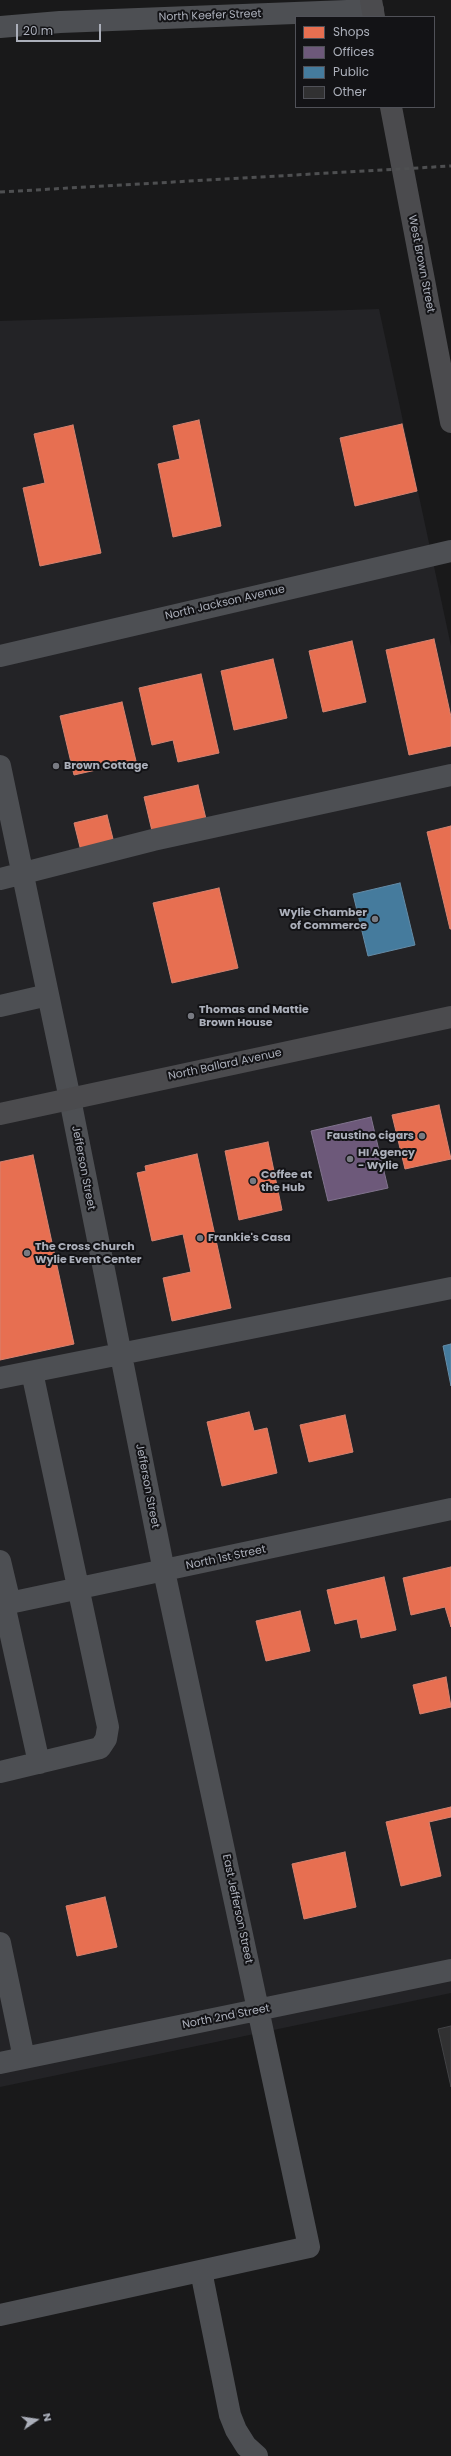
<!DOCTYPE html>
<style>
body{margin:0}
#map{position:relative;width:451px;height:2456px;overflow:hidden;background:#19191a;font-family:Poppins,sans-serif}
canvas{display:block}
.legend{position:absolute;left:295px;top:16px;width:140px;height:92px;box-sizing:border-box;background:#131316;border:1px solid #505158;margin:0;padding:5px 7px;list-style:none;font-size:12px;color:#abafba}
.legend li{display:flex;align-items:center;gap:8px;height:20px}
.legend b{width:20px;border:1px solid #505158}
.north{position:absolute;left:16px;top:2400px;width:40px;height:40px;-webkit-text-stroke:3px #131316;paint-order:stroke;rotate:77deg;font-size:11px;font-weight:700;line-height:16px;text-align:center;color:#abafba}
.north::after{content:'';display:block;margin:auto;width:14px;height:18px;background:#abafba;clip-path:polygon(50% 0,100% 100%,50% 72%,0 100%)}
.scale{position:absolute;left:16px;top:24px;width:85px;height:18px;box-sizing:border-box;border:2px solid #abafba;border-top:0;padding-left:5px;font-size:12px;line-height:14px;white-space:nowrap;color:#abafba;-webkit-text-stroke:3px #131316;paint-order:stroke}
</style>
<div id="map">
<canvas width="451" height="2456"></canvas>
<ul class="legend">
<li><b style="height:11px;background:#e76f51"></b>Shops</li>
<li><b style="height:11px;background:#6d597a"></b>Offices</li>
<li><b style="height:11px;background:#457b9d"></b>Public</li>
<li><b style="height:11px;background:#313132"></b>Other</li>
</ul>
<div class="north">N</div>
<div class="scale">20 m</div>
</div>
<script>
const ctx = document.querySelector('canvas').getContext('2d');
ctx.lineJoin = 'round';
function fill(path, color) {
  ctx.fillStyle = color;
  ctx.fill(path, 'evenodd');
}
function shape(rows) {
  const path = new Path2D();
  for (const r of rows) {
    path.moveTo(r[0], r[1]);
    for (let i = 2; i < r.length; i += 2) path.lineTo(r[i], r[i + 1]);
  }
  return path;
}
function trace(path, color, width, dash) {
  ctx.strokeStyle = color;
  ctx.lineWidth = width;
  ctx.lineCap = dash ? 'butt' : 'round';
  ctx.setLineDash(dash || []);
  ctx.stroke(path);
}
function write(font, color, halo, rows, align = 'center') {
  ctx.font = font + ' Poppins,sans-serif';
  ctx.lineWidth = 4;
  ctx.setLineDash([]);
  ctx.textBaseline = 'middle';
  ctx.strokeStyle = halo;
  ctx.fillStyle = color;
  for (const [text, x, y, turn = 0] of rows) {
    ctx.save();
    ctx.translate(x, y);
    ctx.rotate((+turn || 0) * Math.PI / 180);
    ctx.textAlign = isNaN(turn) ? turn : align;
    if (halo) ctx.strokeText(text, 0, 0);
    ctx.fillText(text, 0, 0);
    ctx.restore();
  }
}
const built = shape([
 [379,309,451,646,451,1993,0,2087,0,321]
]);
const shops = shape([
 [199,420,221,526,173,537,158,464,180,459,173,426,199,420],
 [402,424,417,491,355,506,340,438,402,424],
 [73,425,101,553,40,566,23,488,45,483,34,434,73,425],
 [434,639,451,717,451,746,409,755,386,650,434,639],
 [352,641,366,702,323,712,309,651,352,641],
 [273,659,287,718,234,730,221,671,273,659],
 [201,674,219,753,178,762,173,740,152,745,139,688,201,674],
 [122,702,136,761,74,775,60,716,122,702],
 [198,785,206,819,152,831,144,797,198,785],
 [107,815,114,843,81,851,74,823,107,815],
 [451,826,451,929,450,929,427,832,451,826],
 [219,888,238,968,172,983,153,903,219,888],
 [439,1105,451,1159,405,1169,392,1115,439,1105],
 [268,1142,282,1210,239,1220,225,1151,268,1142],
 [197,1154,231,1308,172,1321,163,1278,191,1272,183,1234,152,1241,137,1173,146,1171,145,1166,197,1154],
 [33,1155,74,1344,0,1360,0,1162,33,1155],
 [249,1412,254,1431,267,1428,277,1473,222,1486,207,1422,249,1412],
 [345,1415,353,1452,309,1462,300,1425,345,1415],
 [451,1567,451,1627,445,1607,411,1615,403,1578,451,1567],
 [384,1577,396,1630,361,1638,357,1619,335,1624,327,1590,384,1577],
 [300,1611,310,1651,266,1661,256,1621,300,1611],
 [446,1677,451,1707,420,1714,413,1685,446,1677],
 [451,1807,451,1817,429,1822,441,1876,401,1886,386,1822,451,1807],
 [345,1852,356,1907,304,1919,292,1864,345,1852],
 [105,1897,117,1947,77,1956,66,1906,105,1897]
]);
const offices = shape([
 [371,1117,388,1188,328,1201,311,1131,371,1117]
]);
const public = shape([
 [400,883,415,945,368,956,353,894,400,883],
 [451,1344,451,1386,443,1346,451,1344]
]);
const building = shape([
 [451,2026,451,2087,438,2029,451,2026]
]);
const minor = shape([
 [0,27,60,22,373,10],
 [0,656,451,551],
 [0,766,70,1099,164,1571,309,2247,0,2315],
 [0,879,153,840,451,775],
 [0,1006,48,995],
 [0,1378,451,1288],
 [0,1561,10,1603],
 [4,1604,39,1763],
 [0,1605,451,1509],
 [0,1772,100,1748,106,1739,108,1727,32,1372],
 [0,1943,24,2058],
 [0,2063,451,1970],
 [201,2271,230,2415,236,2430,246,2446,257,2456]
]);
const major = shape([
 [371,0,374,17],
 [391,107,451,422],
 [0,1114,451,1017]
]);
const rail = shape([
 [0,192,451,166]
]);
const markers = [
 [56,766,4,"#787a82"],
 [375,919,4,"#787a82"],
 [191,1016,4,"#787a82"],
 [422,1136,4,"#787a82"],
 [350,1159,4,"#787a82"],
 [253,1181,4,"#787a82"],
 [200,1238,4,"#787a82"],
 [27,1253,4,"#787a82"]
];
const streetNames = [
 ["North Keefer Street",210,16,-2],
 ["West Brown Street",421,264,79],
 ["North Jackson Avenue",225,603,-13],
 ["North Ballard Avenue",225,1065,-12],
 ["Jefferson Street",83,1168,79],
 ["Jefferson Street",147,1486,79],
 ["North 1st Street",226,1558,-12],
 ["East Jefferson Street",237,1909,78],
 ["North 2nd Street",226,2017,-11]
];
const poiNames = [
 ["Brown Cottage",64,766],
 ["Wylie Chamber",367,913,"right"],
 ["of Commerce",367,926,"right"],
 ["Thomas and Mattie",199,1010],
 ["Brown House",199,1023],
 ["Faustino cigars",414,1136,"right"],
 ["HI Agency",358,1153],
 ["- Wylie",358,1166],
 ["Coffee at",261,1175],
 ["the Hub",261,1188],
 ["Frankie's Casa",208,1238],
 ["The Cross Church",35,1247],
 ["Wylie Event Center",35,1260]
];
fill(built, '#232326');
fill(shops, '#e76f51');
trace(shops, '#d58270', 1);
fill(offices, '#6d597a');
trace(offices, '#80738d', 1);
fill(public, '#457b9d');
trace(public, '#648ba6', 1);
fill(building, '#313132');
trace(building, '#424346', 1);
trace(minor, '#4d4f53', 22);
trace(major, '#4b4b4e', 22);
trace(rail, '#4e4f51', 3, [5, 4]);
for (const [x, y, r, color] of markers) {
  const dot = new Path2D();
  dot.arc(x, y, r, 0, 2 * Math.PI);
  ctx.fillStyle = color;
  ctx.fill(dot);
  trace(dot, '#131316', 1.5);
}
write('11px', '#abafba', '#131316', streetNames);
write('bold 11px', '#abafba', '#131316', poiNames, 'left');
</script>
